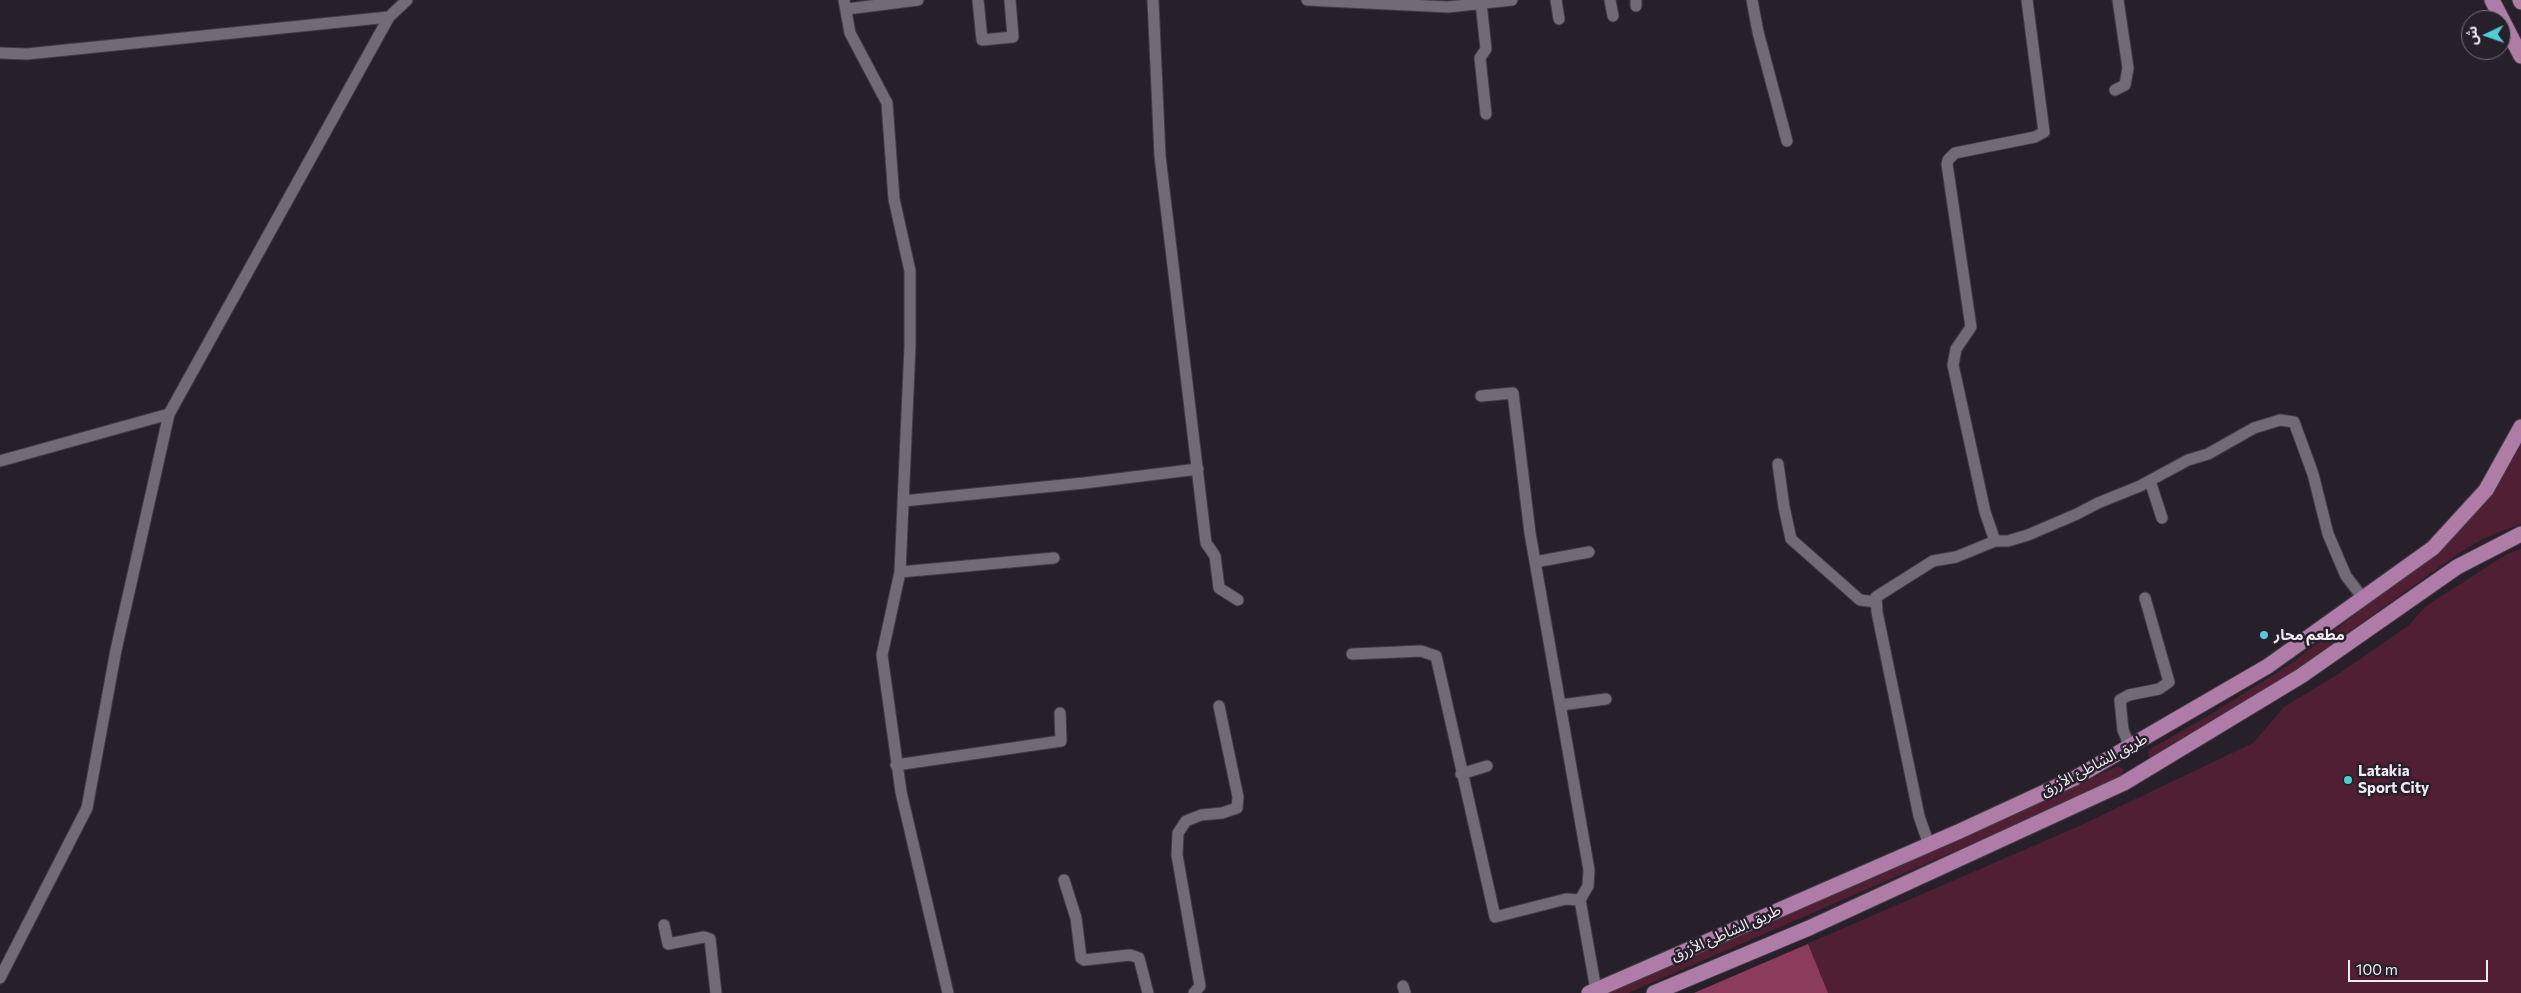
<!DOCTYPE html>
<meta charset="utf-8">
<style>
body{margin:0}
#map{position:relative;width:2521px;height:993px;overflow:hidden;background:#27202b;font-family:Commissioner,"Noto Sans Arabic",sans-serif}
canvas{display:block}
.north{position:absolute;left:2461px;top:10px;width:50px;height:50px;box-sizing:border-box;background:#27202b;border:1px solid #77717b;border-radius:50%;rotate:267deg;font-size:14px;font-weight:700;line-height:20px;text-align:center;color:#f0ebf3}
.north::after{content:'';display:block;margin:auto;width:18px;height:22px;background:#51ccd4;clip-path:polygon(50% 0,100% 100%,50% 72%,0 100%)}
.scale{position:absolute;left:2348px;top:960px;width:140px;height:22px;box-sizing:border-box;border:2px solid #f0ebf3;border-top:0;padding-left:6px;font-size:15px;line-height:18px;white-space:nowrap;color:#f0ebf3;-webkit-text-stroke:4px #27202b;paint-order:stroke}
</style>
<div id="map">
<canvas width="2521" height="993"></canvas>
<div class="north">ش</div>
<div class="scale">100 m</div>
</div>
<script>
const ctx = document.querySelector('canvas').getContext('2d');
ctx.lineJoin = 'round';
function fill(path, color) {
  ctx.fillStyle = color;
  ctx.fill(path, 'evenodd');
}
function shape(rows) {
  const path = new Path2D();
  for (const r of rows) {
    path.moveTo(r[0], r[1]);
    for (let i = 2; i < r.length; i += 2) path.lineTo(r[i], r[i + 1]);
  }
  return path;
}
function trace(path, color, width, dash) {
  ctx.strokeStyle = color;
  ctx.lineWidth = width;
  ctx.lineCap = dash ? 'butt' : 'round';
  ctx.setLineDash(dash || []);
  ctx.stroke(path);
}
function write(font, color, halo, rows, align = 'center') {
  ctx.font = font + ' Commissioner,"Noto Sans Arabic",sans-serif';
  ctx.lineWidth = 5;
  ctx.setLineDash([]);
  ctx.textBaseline = 'middle';
  ctx.strokeStyle = halo;
  ctx.fillStyle = color;
  for (const [text, x, y, turn = 0] of rows) {
    ctx.save();
    ctx.translate(x, y);
    ctx.rotate((+turn || 0) * Math.PI / 180);
    ctx.textAlign = isNaN(turn) ? turn : align;
    if (halo) ctx.strokeText(text, 0, 0);
    ctx.fillText(text, 0, 0);
    ctx.restore();
  }
}
const green = shape([
 [2521,437,2521,524,2484,538,2455,556,2293,672,2152,759,2149,757,2148,752,2150,749,2210,715,2293,662,2432,556],
 [2521,549,2521,993,1694,993,2077,827,2253,743,2284,707,2340,673,2409,625,2426,606,2507,554],
 [2118,766,2124,770,2119,778,2047,811,1628,993,1606,993,2041,802]
]);
const forest = shape([
 [1808,944,1828,993,1694,993]
]);
const minor = shape([
 [844,0,850,33,887,103,894,199,910,271,910,346,900,572,882,655,901,792,948,993],
 [978,0,982,40,1013,37,1010,0],
 [1153,0,1160,156,1206,543,1215,556,1219,588,1238,600],
 [1307,0,1448,7,1512,0],
 [1556,0,1559,19],
 [1610,0,1613,16],
 [1636,0,1636,6],
 [1752,0,1758,32,1787,141],
 [2027,0,2044,132,2035,137,1955,153,1948,160,1947,164,1971,327,1956,349,1953,365,1985,512,1995,541,2008,541,2028,535,2077,514,2098,503,2140,486,2188,460,2208,454,2254,428,2280,420,2294,422,2313,474,2328,534,2346,576,2363,598],
 [1481,3,1486,49,1480,58,1486,114],
 [847,9,918,0],
 [0,53,27,54,389,17],
 [2115,90,2125,85,2128,68,2118,0],
 [1481,396,1513,393,1530,533,1589,870,1588,886,1580,900],
 [0,461,169,414],
 [1778,464,1784,507,1791,539,1860,600,1876,602],
 [2150,481,2162,518],
 [903,501,1084,483,1198,469],
 [1535,562,1589,552],
 [900,572,1054,558],
 [1352,654,1421,651,1436,656,1495,917,1566,899,1580,900,1596,990],
 [1561,705,1606,699],
 [2130,747,2123,730,2120,700,2129,695,2159,689,2169,682,2145,598],
 [896,765,1061,741,1060,713],
 [1461,774,1487,766],
 [1929,845,1919,816,1877,612,1876,597,1933,561,1956,557,1995,541],
 [1064,880,1076,918,1081,958,1084,960,1130,955,1139,958,1148,993],
 [664,925,668,944,704,937,710,939,716,993],
 [0,978,87,808,116,650,169,414,389,17,407,0],
 [1403,986,1405,993],
 [1194,993,1200,986,1177,855,1178,833,1186,821,1201,815,1222,813,1237,808,1238,797,1219,706]
]);
const major = shape([
 [2492,0,2521,56],
 [2520,0,2521,2],
 [1589,993,1960,831,2075,778,2268,666,2433,548,2486,490,2521,427],
 [1654,993,1809,928,2124,783,2301,676,2457,567,2521,534]
]);
const markers = [
 [2264,635,5,"#51ccd4"],
 [2348,780,5,"#51ccd4"]
];
const poiNames = [
 ["مطعم محار",2274,635],
 ["Latakia",2358,771],
 ["Sport City",2358,788]
];
const streetNames = [
 ["طريق الشاطئ الأزرق",2094,765,-28],
 ["طريق الشاطئ الأزرق",1726,933,-24]
];
fill(green, '#501f33');
fill(forest, '#8b3c5c');
trace(minor, '#413b44', 13);
trace(major, '#413b44', 17);
trace(minor, '#726a77', 11);
trace(major, '#af7ba7', 15);
for (const [x, y, r, color] of markers) {
  const dot = new Path2D();
  dot.arc(x, y, r, 0, 2 * Math.PI);
  ctx.fillStyle = color;
  ctx.fill(dot);
  trace(dot, '#27202b', 2);
}
write('bold 15px', '#f0ebf3', '#27202b', poiNames, 'left');
write('15px', '#f0ebf3', '#27202b', streetNames);
</script>
